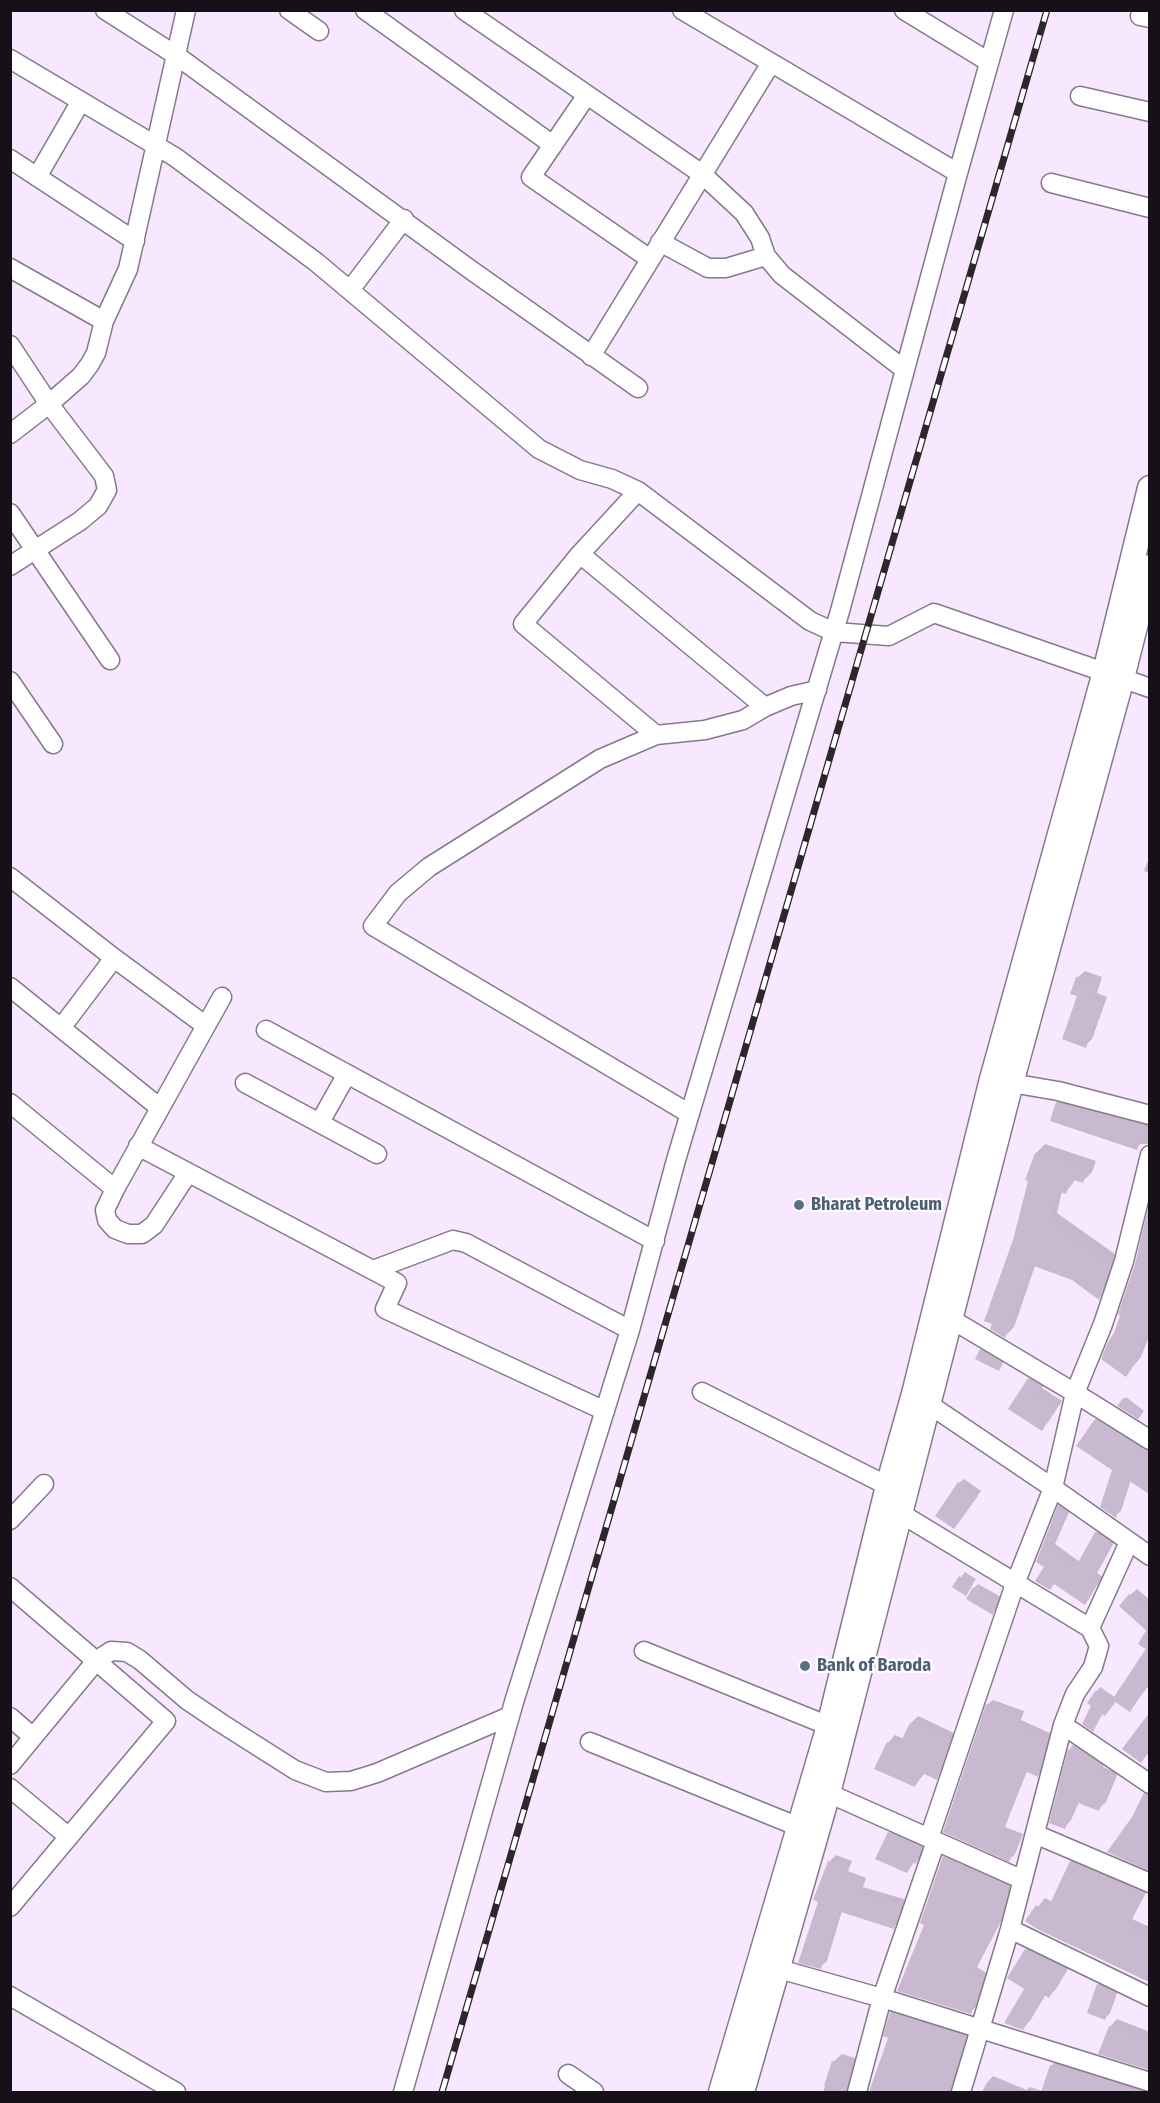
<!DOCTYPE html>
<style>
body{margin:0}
#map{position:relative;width:1160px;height:2103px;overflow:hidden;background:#f7e7ff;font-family:"Fira Sans Condensed",sans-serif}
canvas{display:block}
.frame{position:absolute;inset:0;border:12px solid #161018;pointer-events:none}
</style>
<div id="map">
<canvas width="1160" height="2103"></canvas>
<div class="frame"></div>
</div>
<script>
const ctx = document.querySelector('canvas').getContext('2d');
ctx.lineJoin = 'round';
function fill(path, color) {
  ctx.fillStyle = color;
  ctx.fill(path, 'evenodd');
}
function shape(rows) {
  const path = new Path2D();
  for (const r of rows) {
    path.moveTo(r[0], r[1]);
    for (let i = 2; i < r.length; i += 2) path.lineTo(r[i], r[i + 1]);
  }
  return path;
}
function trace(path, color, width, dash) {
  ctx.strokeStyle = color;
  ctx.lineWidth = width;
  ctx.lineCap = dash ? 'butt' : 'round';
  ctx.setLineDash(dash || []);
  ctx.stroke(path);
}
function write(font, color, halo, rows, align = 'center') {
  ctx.font = font + ' "Fira Sans Condensed",sans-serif';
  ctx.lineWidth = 4.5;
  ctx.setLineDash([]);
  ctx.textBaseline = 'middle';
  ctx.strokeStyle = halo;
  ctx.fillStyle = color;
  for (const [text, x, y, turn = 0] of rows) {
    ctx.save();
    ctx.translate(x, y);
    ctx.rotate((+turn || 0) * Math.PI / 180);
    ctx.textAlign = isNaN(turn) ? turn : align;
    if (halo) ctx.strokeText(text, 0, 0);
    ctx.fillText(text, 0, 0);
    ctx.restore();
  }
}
const shadow = shape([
 [1150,855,1150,873,1144,871],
 [1085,971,1102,977,1097,993,1107,997,1092,1039,1085,1046,1077,978],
 [1067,1094,1150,1115,1150,1144,1140,1144,1137,1148,1057,1103],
 [1045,1144,1096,1161,1092,1172,1083,1181,1076,1179,1065,1193,1062,1191,1057,1213,1119,1257,1108,1289,1099,1298,1072,1279,1035,1266,1014,1327,1005,1336,1015,1241,1036,1153],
 [1150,1214,1150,1334,1141,1357,1126,1375,1116,1334],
 [986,1346,1006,1358,999,1369,981,1350],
 [1036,1372,1048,1379,1042,1388,1062,1401,1049,1421,1042,1429,1029,1379],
 [1126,1397,1144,1411,1138,1417,1119,1406],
 [1102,1414,1150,1444,1150,1492,1131,1480,1121,1511,1115,1516,1113,1469,1096,1420],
 [964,1479,981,1491,954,1527,959,1483],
 [1065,1500,1072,1505,1055,1544,1080,1562,1097,1532,1103,1527,1117,1537,1097,1573,1103,1577,1084,1603,1038,1561,1059,1506],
 [965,1572,976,1579,966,1594,954,1587],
 [978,1584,1001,1597,997,1609,992,1613,974,1588],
 [1137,1589,1150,1600,1150,1684,1130,1710,1116,1700,1108,1711,1103,1713,1093,1730,1093,1705,1089,1703,1100,1687,1116,1698,1147,1650,1138,1644,1147,1629,1130,1595],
 [993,1700,1024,1711,1021,1720,1052,1734,1043,1770,1038,1775,1027,1771,1005,1827,1023,1834,1015,1854,1009,1860,945,1831,987,1705],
 [1150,1715,1150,1755,1148,1754,1141,1761,1125,1748],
 [918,1716,956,1734,944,1771,936,1778,925,1773,915,1785,888,1743,895,1735,904,1739,911,1723],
 [1080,1738,1107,1757,1103,1767,1118,1773,1106,1802,1098,1809,1079,1802,1071,1820,1064,1828,1051,1822,1070,1750],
 [1150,1790,1150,1869,1109,1852,1133,1818,1145,1794],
 [894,1828,926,1843,920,1858,916,1862,914,1862,907,1872,889,1833],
 [950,1851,1015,1880,1008,1908,977,1967,988,1974,977,2006,970,2012,926,1924,944,1857],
 [1079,1854,1150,1885,1132,1919,1150,1927,1150,1977,1147,1980,1027,1921,1045,1898,1052,1902,1071,1862],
 [836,1855,852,1861,848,1871,866,1878,863,1887,907,1900,900,1921,893,1927,842,1911,827,1961,820,1967,820,1901,829,1862],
 [1033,1942,1071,1964,1056,1989,1049,1996,1046,1994,1030,2021,1022,2029,1027,1988,1026,1950],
 [1103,1980,1119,1988,1110,2013,1105,2018,1098,1985],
 [899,2005,973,2028,951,2091,956,2092,870,2092,890,2037,891,2013],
 [1117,2019,1150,2032,1150,2070,1100,2053,1110,2027],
 [842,2054,858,2059,859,2092,823,2092,833,2062],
 [1059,2058,1150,2084,1150,2092,982,2092,986,2084,993,2076,1027,2090,1029,2087,1043,2091,1051,2066]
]);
const building = shape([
 [1076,977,1096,984,1090,1000,1101,1004,1086,1048,1062,1039,1077,996,1070,994],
 [1056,1102,1145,1125,1137,1150,1050,1121],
 [1035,1153,1087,1170,1083,1183,1071,1179,1066,1194,1056,1191,1049,1223,1110,1266,1099,1300,1072,1280,1031,1265,1005,1338,990,1329,992,1324,984,1321,1013,1240,1028,1181,1025,1180],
 [1149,1204,1149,1320,1132,1368,1126,1377,1101,1359,1108,1342,1114,1333,1120,1316,1118,1314,1135,1264],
 [980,1349,1003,1363,999,1371,975,1359],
 [1028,1378,1042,1387,1036,1396,1056,1408,1042,1431,1008,1409],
 [1123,1398,1143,1413,1138,1419,1117,1406],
 [1095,1419,1149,1451,1149,1494,1128,1480,1116,1518,1100,1507,1112,1470,1076,1446],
 [958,1482,978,1496,954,1529,935,1516],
 [1058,1505,1067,1512,1049,1550,1075,1568,1095,1532,1112,1543,1092,1579,1098,1584,1085,1605,1054,1584,1050,1590,1035,1581,1044,1567,1036,1562],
 [959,1576,973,1584,966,1596,952,1587],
 [973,1587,997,1601,993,1615,966,1599],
 [1129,1594,1149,1612,1149,1633,1119,1606],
 [1149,1644,1149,1683,1130,1712,1112,1700],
 [1096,1690,1115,1703,1105,1716,1102,1714,1093,1732,1082,1724,1091,1706,1087,1703],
 [986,1704,1020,1716,1016,1726,1048,1740,1038,1777,1025,1771,1001,1833,1018,1840,1009,1862,943,1832],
 [1149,1713,1149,1751,1141,1763,1122,1749],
 [910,1723,950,1741,937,1780,922,1773,915,1787,874,1769,887,1742,898,1747],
 [1072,1745,1101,1764,1097,1774,1112,1780,1099,1811,1076,1802,1065,1829,1049,1823,1068,1749,1070,1750],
 [1144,1793,1149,1795,1149,1871,1107,1852,1132,1817],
 [888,1832,922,1847,916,1864,913,1862,907,1873,875,1859],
 [943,1856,1009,1887,1002,1916,972,1973,983,1980,971,2014,897,1991,924,1925,920,1923],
 [828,1861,846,1868,843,1878,861,1885,858,1893,901,1907,894,1929,838,1911,821,1969,798,1963,818,1902,813,1900],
 [1070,1861,1143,1892,1125,1927,1149,1938,1149,1982,1037,1929,1025,1921,1036,1905,1046,1912],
 [1025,1949,1065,1971,1049,1998,1044,1995,1023,2030,1004,2023,1024,1989,1007,1978],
 [1097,1984,1115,1992,1105,2020,1087,2013],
 [890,2012,966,2036,946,2092,869,2092,888,2038,883,2036],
 [1109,2026,1149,2042,1149,2070,1098,2054],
 [832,2061,851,2067,846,2092,824,2085],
 [1050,2065,1070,2071,1071,2069,1146,2092,1041,2092]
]);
const minor = shape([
 [105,10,177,56,471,270,638,388],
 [289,10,319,31],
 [365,10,553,145],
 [464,10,702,174,744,213,760,238,766,256,782,275,905,370],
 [682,10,958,173],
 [904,10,989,62],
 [1140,16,1150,18],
 [10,59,175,157,316,262,539,449,580,470,612,479,638,491,810,621,834,632,889,636,934,613,1150,688],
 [587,95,531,177,650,259],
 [1080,96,1150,112],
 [10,159,135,241],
 [37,177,81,101],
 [1051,183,1150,208],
 [660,242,708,268,726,268,766,256],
 [10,268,104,321],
 [350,290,404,219],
 [10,345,49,404,10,434],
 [591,356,771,63],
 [638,491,580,554,523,624,656,735],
 [10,513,110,660],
 [580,554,765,707],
 [10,566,80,521,98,506,107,490,104,476,49,404,81,376,90,364,96,353,104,321,128,269,186,10],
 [10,681,53,744],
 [10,877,114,958,206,1026],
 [10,987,160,1108],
 [61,1028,114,958],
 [266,1030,655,1241],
 [245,1083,377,1154],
 [1011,1083,1058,1091,1150,1115],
 [10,1103,115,1189],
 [690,1114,373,926,398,893,429,867,600,759,656,735,705,730,743,720,765,707,791,696,817,690],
 [320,1122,347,1074],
 [138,1146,397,1283,385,1309,605,1411],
 [188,1173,154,1225,142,1234,128,1234,115,1229,107,1220,105,1210,115,1189,222,997],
 [373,1270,453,1240,466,1243,630,1330],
 [951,1319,1075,1393,1103,1324,1124,1261,1150,1155],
 [702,1392,888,1486],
 [930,1405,1053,1488,1150,1556],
 [900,1513,1090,1628,1099,1646,1093,1667,1075,1694,1063,1725,1010,1929,961,2092],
 [10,1520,44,1484],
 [10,1587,166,1721,10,1907],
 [1090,1628,1129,1542],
 [644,1651,829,1726],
 [10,1717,33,1737],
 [1063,1725,1150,1784],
 [590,1742,799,1827],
 [10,1765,96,1661,111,1651,127,1652,140,1660,187,1700,221,1723,295,1770,326,1782,351,1781,377,1773,510,1716],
 [10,1788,69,1837],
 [828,1793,929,1838,1015,1584,1053,1488,1075,1393,1150,1440],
 [1035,1834,1150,1883],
 [929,1838,1023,1880],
 [1010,1929,1150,1997],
 [779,1969,882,1998,1150,2082],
 [10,1996,176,2092],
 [568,2074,594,2092],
 [403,2092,514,1702,630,1330,676,1160,840,611,958,173,1004,10],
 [857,2092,882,1998,936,1841]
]);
const major = shape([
 [721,2092,829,1726,888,1486,914,1394,992,1079,1105,672,1150,488],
 [742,2092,828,1793,1011,1083,1122,678,1150,567]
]);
const rail = shape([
 [442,2092,1047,10]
]);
const markers = [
 [799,1205,6,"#5c6f8a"],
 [805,1666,6,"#5c6f8a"]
];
const serviceNames = [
 ["Bharat Petroleum",811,1205],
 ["Bank of Baroda",817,1666]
];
fill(shadow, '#0003');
fill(building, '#c9b9d0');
trace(minor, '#86788d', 21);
trace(major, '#86788d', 27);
trace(minor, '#fff', 18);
trace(major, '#fff', 24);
trace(rail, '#2d262f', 7);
trace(rail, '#fff', 4.5, [14]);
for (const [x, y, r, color] of markers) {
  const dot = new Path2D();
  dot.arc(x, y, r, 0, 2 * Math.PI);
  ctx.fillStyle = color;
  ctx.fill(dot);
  trace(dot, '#fff', 2);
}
write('bold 18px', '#4e5e75', '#fff', serviceNames, 'left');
</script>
